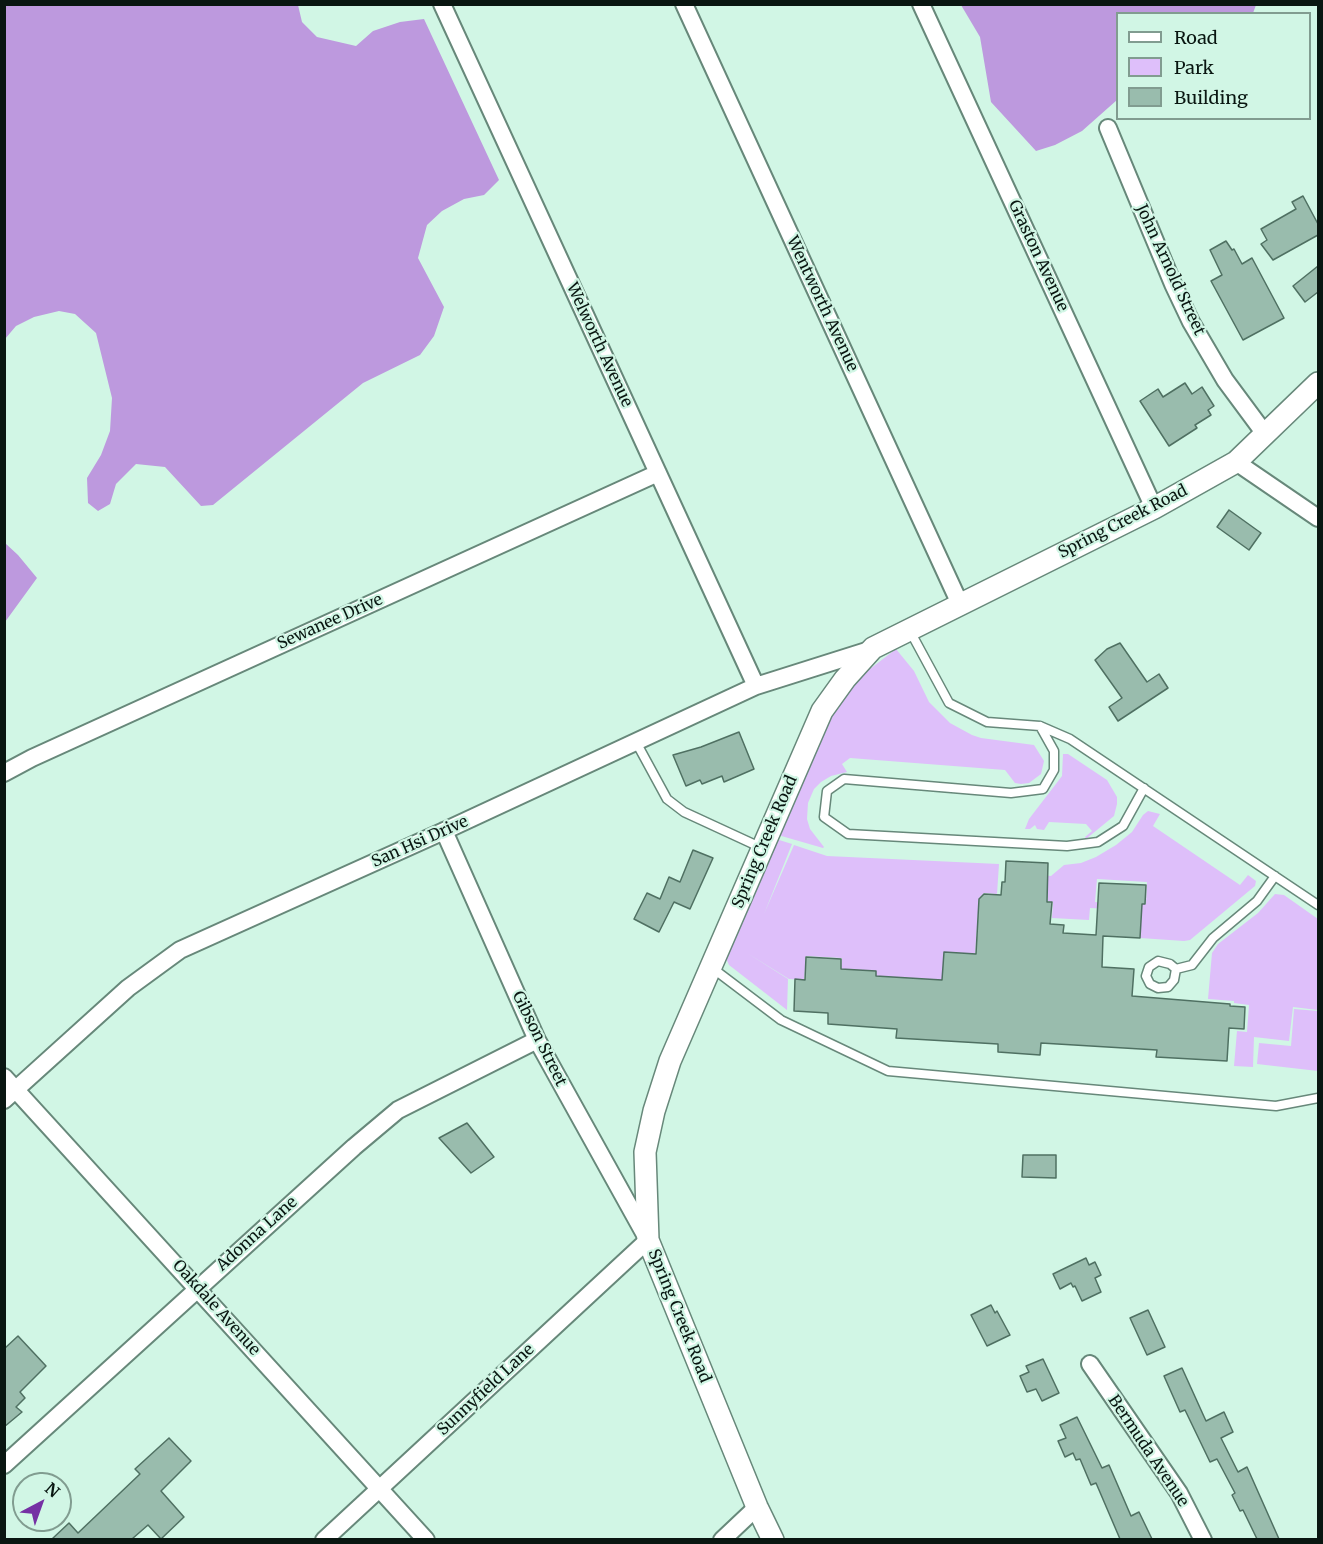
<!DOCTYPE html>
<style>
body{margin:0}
#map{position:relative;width:1323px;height:1544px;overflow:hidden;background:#d1f6e5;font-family:Merriweather,serif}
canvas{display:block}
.frame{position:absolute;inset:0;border:6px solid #091611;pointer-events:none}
.legend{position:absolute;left:1116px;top:12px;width:195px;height:108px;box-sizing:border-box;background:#d1f6e5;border:2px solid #819c90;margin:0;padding:8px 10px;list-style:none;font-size:18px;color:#091611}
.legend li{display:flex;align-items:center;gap:12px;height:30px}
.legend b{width:30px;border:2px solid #819c90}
.north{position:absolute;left:12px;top:1472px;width:60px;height:60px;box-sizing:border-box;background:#d1f6e5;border:2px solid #819c90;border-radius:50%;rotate:41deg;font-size:16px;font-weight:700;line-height:24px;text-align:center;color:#091611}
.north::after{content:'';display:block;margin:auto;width:21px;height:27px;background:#7530a4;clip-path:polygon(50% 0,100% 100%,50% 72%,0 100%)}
</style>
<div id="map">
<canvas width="1323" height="1544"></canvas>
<div class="frame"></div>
<ul class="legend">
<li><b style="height:8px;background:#fff"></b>Road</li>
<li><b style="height:16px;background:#debffa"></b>Park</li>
<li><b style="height:16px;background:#99bcad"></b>Building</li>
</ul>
<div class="north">N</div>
</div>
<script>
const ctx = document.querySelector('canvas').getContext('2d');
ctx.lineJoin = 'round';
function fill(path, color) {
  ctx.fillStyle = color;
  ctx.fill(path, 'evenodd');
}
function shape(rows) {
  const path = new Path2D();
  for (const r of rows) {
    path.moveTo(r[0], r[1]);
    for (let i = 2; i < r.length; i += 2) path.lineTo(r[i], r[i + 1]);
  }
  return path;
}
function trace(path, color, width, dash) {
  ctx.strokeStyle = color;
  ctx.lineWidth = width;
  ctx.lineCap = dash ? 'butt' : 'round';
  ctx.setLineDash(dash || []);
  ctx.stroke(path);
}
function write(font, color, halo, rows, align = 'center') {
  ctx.font = font + ' Merriweather,serif';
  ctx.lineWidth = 4.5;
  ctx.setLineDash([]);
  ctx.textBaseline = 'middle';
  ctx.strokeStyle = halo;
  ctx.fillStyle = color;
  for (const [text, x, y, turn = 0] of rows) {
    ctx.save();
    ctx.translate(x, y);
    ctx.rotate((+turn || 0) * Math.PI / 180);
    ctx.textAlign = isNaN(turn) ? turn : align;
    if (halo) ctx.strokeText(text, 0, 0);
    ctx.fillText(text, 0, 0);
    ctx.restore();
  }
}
const green = shape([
 [896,649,914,671,929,702,950,723,972,735,981,738,1034,745,1044,761,1041,774,1029,783,1021,784,1015,783,1005,770,850,758,842,764,847,772,831,776,821,782,814,789,808,803,807,819,810,829,824,847,823,848,778,835,828,723,844,697,866,672],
 [1063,754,1068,754,1107,780,1117,797,1117,804,1114,816,1086,839,1085,837,1092,831,1086,824,1049,822,1044,830,1037,829,1035,825,1030,829,1025,829,1029,819,1062,776],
 [1148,811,1160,814,1153,826,1240,885,1248,875,1256,881,1255,886,1190,940,1184,941,1140,938,1141,912,1125,903,1146,904,1147,882,1097,879,1095,902,1105,903,1112,909,1090,908,1089,920,1052,918,1053,902,1048,901,1048,891,1040,890,1041,875,1051,876,1064,865,1081,863,1096,857,1116,845,1132,832,1143,815],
 [776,839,792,844,764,914,794,845,827,856,999,864,997,894,984,893,979,898,975,954,944,952,943,980,876,976,876,971,841,969,842,958,806,956,804,980,789,979,747,953,788,979,787,1010,729,965,726,958],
 [1275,894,1284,895,1318,919,1318,1010,1293,1007,1289,1041,1254,1037,1253,1067,1234,1066,1237,1031,1247,1032,1249,1005,1234,1003,1234,1001,1208,999,1212,953,1218,944,1258,913],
 [1294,1009,1318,1011,1318,1071,1257,1064,1259,1043,1291,1046]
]);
const forest = shape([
 [5,4,298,5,302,22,317,37,356,46,373,31,400,22,424,19,499,180,484,195,464,199,442,211,427,225,418,258,444,307,434,336,420,355,363,383,213,505,201,506,165,467,136,464,116,484,110,504,98,511,88,503,87,478,101,455,110,431,112,398,96,333,75,314,59,311,34,317,16,326,5,339],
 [961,5,1256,5,1253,13,1118,14,1117,100,1082,131,1055,145,1036,151,991,102,980,37],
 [5,543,18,555,37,578,5,622]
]);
const building = shape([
 [1303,196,1318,224,1318,235,1273,260,1261,244,1267,240,1261,229,1296,209,1292,202,1303,196],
 [1226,241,1232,250,1234,249,1242,264,1252,258,1284,318,1243,340,1211,281,1222,275,1210,250,1226,241],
 [1318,266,1318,292,1305,302,1293,286,1318,266],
 [1185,383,1192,394,1202,387,1214,406,1208,410,1211,415,1195,425,1197,428,1169,446,1140,401,1158,389,1163,397,1185,383],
 [1229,510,1261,533,1249,550,1217,527,1229,510],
 [1120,643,1147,682,1159,674,1168,688,1118,721,1109,707,1122,698,1095,660,1107,649,1120,643],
 [739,732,754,769,724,782,722,776,702,784,700,780,686,786,673,755,701,747,739,732],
 [693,850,713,858,690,909,674,902,659,932,634,919,647,893,660,899,669,877,680,882,693,850],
 [1006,861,1048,863,1047,902,1052,902,1050,924,1064,925,1063,933,1096,935,1099,883,1146,885,1145,904,1142,904,1140,938,1103,936,1102,967,1134,969,1132,996,1230,1004,1230,1006,1245,1007,1244,1029,1229,1028,1227,1061,1156,1057,1157,1050,1041,1043,1040,1055,998,1052,998,1044,896,1038,897,1029,828,1024,828,1013,794,1011,795,979,805,980,806,957,841,959,841,969,876,971,876,976,942,980,944,952,976,954,979,899,984,894,1001,895,1002,882,1005,882,1006,861],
 [467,1123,494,1157,471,1173,439,1138,467,1123],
 [1023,1155,1056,1155,1056,1178,1022,1177,1023,1155],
 [1086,1258,1089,1265,1095,1262,1101,1275,1095,1278,1101,1292,1082,1301,1075,1286,1073,1287,1071,1283,1060,1289,1053,1274,1086,1258],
 [991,1305,995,1313,997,1311,1010,1335,987,1346,971,1315,991,1305],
 [1148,1310,1165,1347,1147,1355,1130,1318,1148,1310],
 [18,1336,46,1366,20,1392,25,1398,16,1407,22,1412,4,1427,4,1349,18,1336],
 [1043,1359,1059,1393,1042,1401,1036,1389,1027,1392,1020,1376,1029,1372,1026,1366,1043,1359],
 [1182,1368,1206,1421,1224,1412,1233,1432,1221,1438,1238,1472,1247,1467,1279,1539,1257,1539,1243,1510,1240,1511,1232,1495,1235,1493,1217,1459,1210,1462,1185,1410,1180,1412,1164,1376,1182,1368],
 [1077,1417,1102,1468,1109,1465,1131,1516,1139,1512,1152,1539,1120,1539,1096,1483,1091,1485,1080,1459,1076,1460,1073,1453,1065,1457,1058,1441,1066,1438,1060,1425,1077,1417],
 [169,1438,191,1461,161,1491,184,1517,161,1539,148,1525,132,1539,52,1539,69,1523,78,1533,140,1474,135,1469,169,1438]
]);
const service = shape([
 [910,631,949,703,987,722,1040,726,1070,739,1318,905],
 [1040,726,1054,751,1054,770,1043,789,1011,793,844,779,827,791,824,817,848,834,1067,846,1098,842,1123,826,1144,788],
 [636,742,667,799,684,812,762,848],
 [711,967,781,1020,888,1071,1276,1106,1318,1098],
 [1176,969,1170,964,1158,961,1149,967,1146,976,1150,984,1158,988,1168,987,1174,980,1176,969,1192,965,1213,938,1257,901,1275,876]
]);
const minor = shape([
 [442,4,756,686],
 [684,4,960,604],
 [921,4,1154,508],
 [1108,128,1173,284,1191,322,1225,380,1265,434],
 [1236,462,1318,518],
 [4,773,32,758,658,473],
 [4,1077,426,1540],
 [4,1100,128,988,180,950,444,831,756,686,873,649],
 [1090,1364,1179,1493,1203,1540],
 [4,1465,354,1147,398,1110,537,1040],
 [324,1540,648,1240,537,1040,444,831],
 [722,1540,757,1507]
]);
const tertiary = shape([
 [773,1540,757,1507,648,1240,645,1152,654,1111,670,1061,822,711,845,679,873,648,1154,508,1236,462,1318,383]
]);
const streetNames = [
 ["Graston Avenue",1038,256,65],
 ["John Arnold Street",1170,270,65],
 ["Wentworth Avenue",822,304,65],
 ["Welworth Avenue",599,345,65],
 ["Spring Creek Road",1123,522,-27],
 ["Sewanee Drive",330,622,-24],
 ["San Hsi Drive",420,842,-24],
 ["Spring Creek Road",765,842,-67],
 ["Gibson Street",539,1039,64],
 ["Adonna Lane",257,1234,-42],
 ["Oakdale Avenue",216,1308,48],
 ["Spring Creek Road",679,1316,68],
 ["Sunnyfield Lane",486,1390,-43],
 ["Bermuda Avenue",1148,1451,56]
];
fill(green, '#debffa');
fill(forest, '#bd99de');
fill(building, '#99bcad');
trace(building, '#4f7062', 1.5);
trace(service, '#67887a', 11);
trace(minor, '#67887a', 20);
trace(tertiary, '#67887a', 24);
trace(service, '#fff', 8);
trace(minor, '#fff', 16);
trace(tertiary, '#fff', 21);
write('16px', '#091611', '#d1f6e5', streetNames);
</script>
